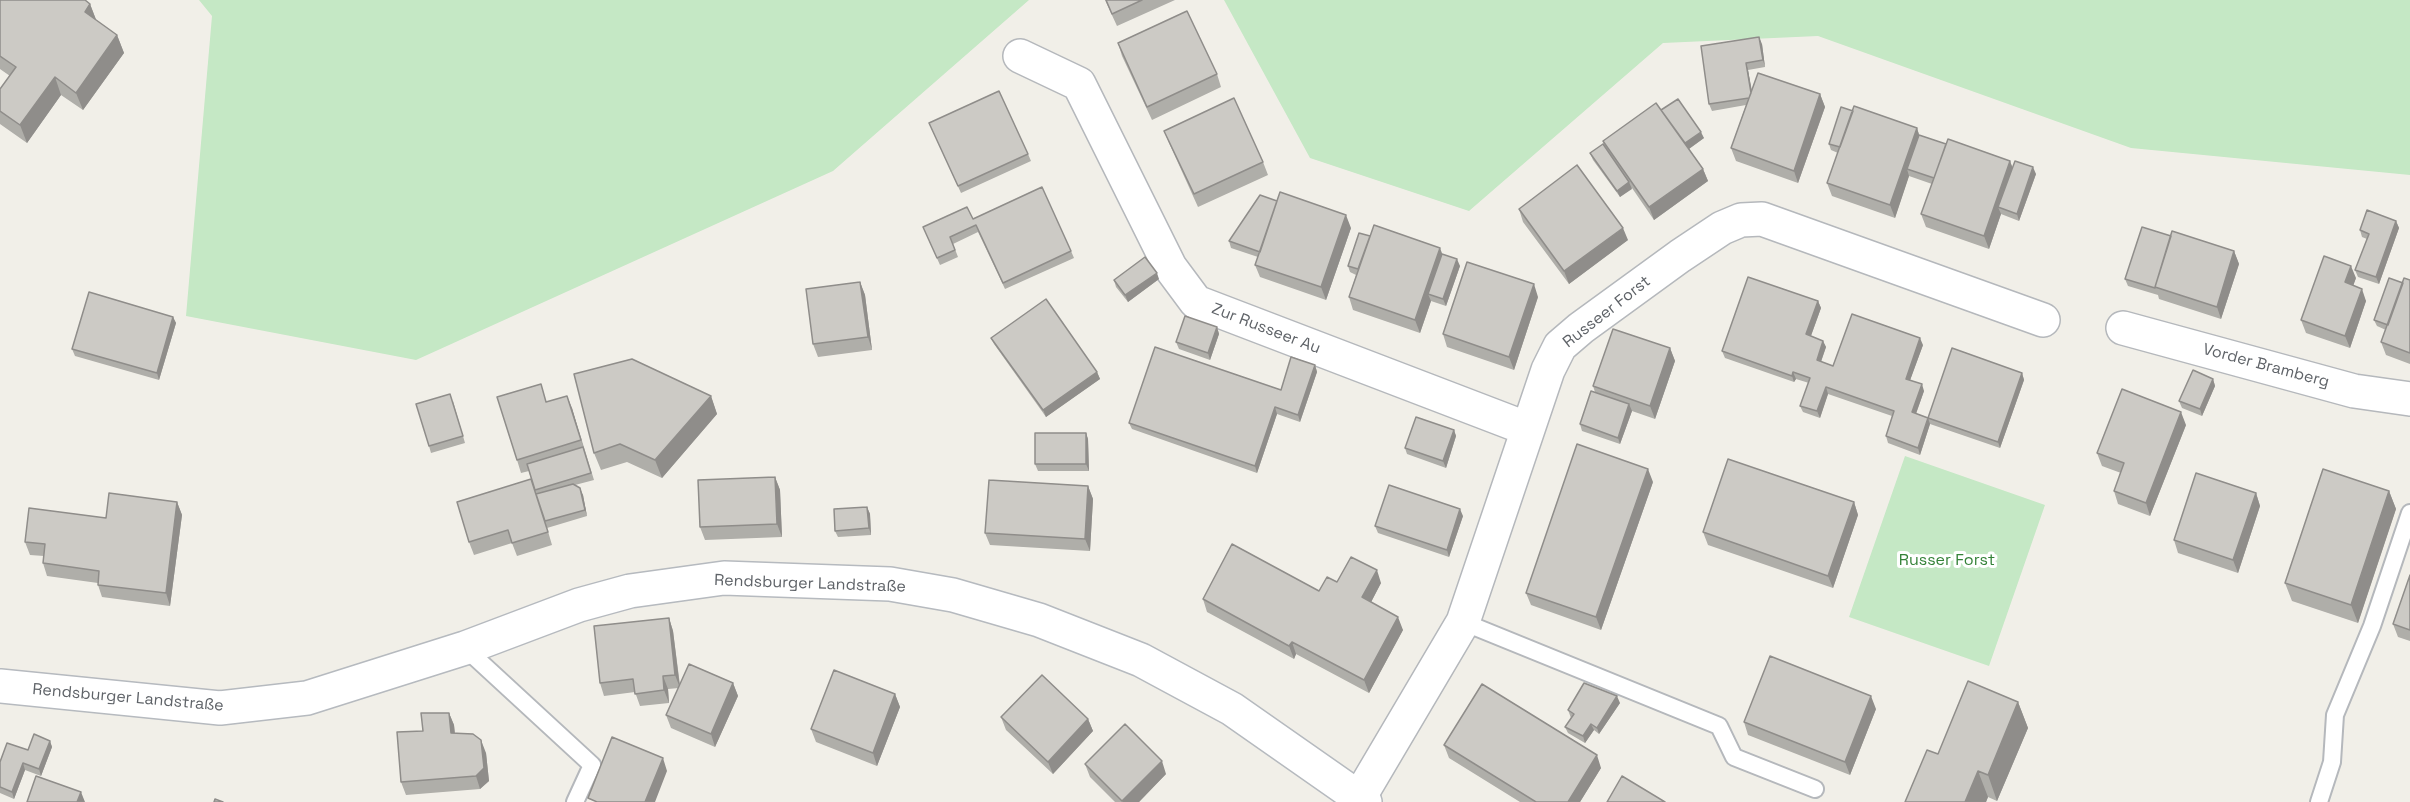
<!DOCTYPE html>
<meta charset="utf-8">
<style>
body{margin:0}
canvas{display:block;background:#f1efe8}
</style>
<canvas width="2410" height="802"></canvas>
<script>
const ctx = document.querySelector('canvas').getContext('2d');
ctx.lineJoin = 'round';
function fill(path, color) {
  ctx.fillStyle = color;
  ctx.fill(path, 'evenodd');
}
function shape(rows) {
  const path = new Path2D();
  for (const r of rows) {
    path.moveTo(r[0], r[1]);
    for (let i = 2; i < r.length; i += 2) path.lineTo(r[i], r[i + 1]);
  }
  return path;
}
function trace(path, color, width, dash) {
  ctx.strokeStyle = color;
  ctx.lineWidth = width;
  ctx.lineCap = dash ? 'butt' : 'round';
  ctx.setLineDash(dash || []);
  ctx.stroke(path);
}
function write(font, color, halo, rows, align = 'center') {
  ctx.font = font + ' "Space Grotesk",sans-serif';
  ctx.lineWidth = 6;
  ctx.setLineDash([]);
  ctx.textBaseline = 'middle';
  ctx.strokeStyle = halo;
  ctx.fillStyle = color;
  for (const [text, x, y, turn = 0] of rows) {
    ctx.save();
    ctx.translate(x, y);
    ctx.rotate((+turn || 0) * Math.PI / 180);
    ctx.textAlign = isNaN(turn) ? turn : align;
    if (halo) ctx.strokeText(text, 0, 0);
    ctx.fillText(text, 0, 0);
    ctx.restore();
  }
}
const green = shape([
 [199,0,1029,0,833,171,416,360,186,316,212,16],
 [1224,0,2410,0,2410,175,2131,148,1818,36,1663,43,1469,211,1310,158],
 [1905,456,2045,505,1989,666,1849,617]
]);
const lane = shape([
 [1463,622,1719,726,1734,757,1815,789],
 [465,648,592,765,575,802],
 [2319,802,2332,762,2335,715,2372,626,2410,513]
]);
const street = shape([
 [1020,56,1079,84,1170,267,1196,302,1528,429],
 [2123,328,2354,391,2410,399],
 [1359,798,1463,622,1548,370,1560,346,1581,328,1680,256,1722,228,1741,220,1762,219,2043,320]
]);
const secondary = shape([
 [0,686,220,708,307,698,465,648,579,605,630,591,724,578,890,584,953,595,1039,620,1141,660,1232,709,1365,802]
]);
const wall = shape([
 [0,0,90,4,96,20,117,35,124,53,83,110,61,95,27,143,0,124,0,89,10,76,0,69],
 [1105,0,1175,0,1117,26],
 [1118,43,1217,74,1221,87,1152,120,1122,56],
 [1762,44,1765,67,1748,70,1752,91,1820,94,1825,107,1798,183,1736,161,1731,148,1746,105,1712,111,1709,104],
 [1661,110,1704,138,1689,149,1703,169,1708,181,1654,220,1632,188,1620,197,1593,160,1590,153,1605,147,1603,141],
 [1853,111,1917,128,1919,135,1946,144,2010,161,2012,167,2036,174,2019,221,2001,214,1989,249,1926,227,1921,214,1932,184,1909,176,1895,218,1832,196,1827,183,1838,153,1831,150,1829,144],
 [929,123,1028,154,1031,161,961,193],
 [1164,131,1263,162,1268,175,1198,207,1169,143],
 [1519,209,1628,240,1569,284,1523,222],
 [973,219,1071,251,1074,258,1005,289,978,232,953,244,958,257,940,265,923,227],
 [2396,221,2399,228,2379,284,2358,277,2355,270,2367,239,2362,237,2360,230],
 [1351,228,1326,300,1260,277,1255,265,1258,257,1231,248,1229,241],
 [1370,236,1442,254,1460,266,1446,306,1431,301,1420,333,1353,310,1349,297,1356,275,1350,272,1348,266],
 [2171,236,2234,251,2239,264,2221,319,2159,299,2158,295,2128,286,2125,279],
 [2356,278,2353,285,2366,301,2350,348,2306,333,2301,320],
 [1159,279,1128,302,1116,287,1114,280],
 [2410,280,2410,364,2386,355,2381,342,2386,330,2377,326,2374,320,2403,283],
 [860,282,865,295,872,350,818,357,813,344],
 [1538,297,1514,370,1447,347,1443,334],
 [1818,301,1821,308,1811,336,1823,341,1826,347,1821,362,1833,366,1923,345,1910,380,1924,391,1916,414,1928,418,2022,373,2024,380,2000,448,1930,424,1920,455,1888,443,1886,436,1892,416,1828,394,1820,418,1803,412,1800,406,1809,383,1796,379,1794,382,1725,358,1722,351],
 [173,317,176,323,159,380,75,356,72,349],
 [1217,327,1219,334,1210,360,1179,349,1176,342],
 [991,338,1097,372,1100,379,1046,417,994,344],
 [1670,348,1675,361,1655,419,1632,411,1620,444,1582,431,1580,424,1595,392,1593,386],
 [1315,365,1317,372,1300,422,1277,414,1257,473,1132,429,1129,423,1281,390],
 [2213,379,2215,386,2202,416,2182,408,2179,401],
 [711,396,717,414,662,478,627,462,601,470,594,453],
 [453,401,465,443,431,453,429,446],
 [547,402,572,408,594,480,575,485,583,495,587,516,547,528,552,545,517,556,512,543,474,555,469,542,531,479,529,471,521,473,517,460],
 [2186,425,2150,516,2118,504,2114,491,2121,473,2102,466,2097,453],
 [1454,430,1456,436,1446,468,1407,454,1405,448],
 [1086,433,1088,439,1089,471,1038,471,1035,464],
 [775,477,780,490,782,537,705,540,700,527],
 [1653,482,1601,630,1531,605,1526,593],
 [1088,486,1093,499,1090,551,990,545,985,533],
 [2389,491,2396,509,2358,623,2292,601,2285,583],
 [2256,493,2260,506,2238,573,2178,553,2174,540],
 [177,502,182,515,170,606,102,597,98,585,98,583,47,576,43,563,44,556,30,555,25,542,106,518],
 [1854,502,1858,515,1833,588,1708,545,1703,532],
 [867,507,870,514,871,535,838,537,835,531],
 [1463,516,1449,557,1378,533,1375,526],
 [2410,575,2410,641,2398,637,2393,624],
 [1337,582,1381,583,1371,602,1403,630,1369,693,1296,654,1294,659,1207,612,1203,599,1319,591],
 [669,618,673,631,680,685,733,683,738,696,715,747,671,728,666,715,679,688,668,689,669,703,640,706,635,692,604,696,600,683],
 [895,694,900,707,877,766,816,742,811,729],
 [2018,702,2028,728,1997,801,1988,797,1986,802,1905,802,1938,754],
 [1620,703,1599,734,1594,730,1585,743,1568,733,1565,727,1571,718,1568,710],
 [1876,709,1850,775,1748,735,1744,722],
 [449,713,454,725,455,734,486,753,489,781,480,789,406,795,401,782,423,731],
 [1001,717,1088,719,1093,731,1053,774,1006,730],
 [50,741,52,747,41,776,25,770,14,799,0,793,0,762],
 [1444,745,1601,768,1580,802,1520,802,1449,758],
 [1085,764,1166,774,1139,802,1115,802,1090,777]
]);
const shadedWall = shape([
 [90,4,97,22,85,12],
 [117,35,124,53,83,110,76,93],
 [1759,37,1762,44,1765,67,1763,60],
 [1746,63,1748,70,1754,104,1751,98],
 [55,77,61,95,27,143,20,125],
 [1820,94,1825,107,1798,183,1794,171],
 [1917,128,1921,141,1907,169,1909,176,1895,218,1890,205],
 [1701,132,1704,138,1686,151,1684,144],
 [2010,161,2015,174,1998,207,2001,214,1989,249,1984,236],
 [2033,167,2036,174,2019,221,2017,214],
 [1703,169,1708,181,1654,220,1649,207],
 [1629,182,1632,189,1620,197,1617,191],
 [1346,215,1351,228,1326,300,1321,287],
 [2396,221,2399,228,2379,284,2376,277],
 [1623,228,1628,240,1569,284,1564,271],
 [1440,248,1445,261,1428,294,1431,301,1420,333,1415,320],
 [2234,251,2239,264,2221,319,2217,307],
 [1457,259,1460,266,1446,306,1443,299],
 [2351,266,2356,278,2350,295,2345,282],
 [1157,273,1159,279,1128,302,1125,295],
 [860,282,865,295,872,350,868,337],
 [1534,284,1538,297,1514,370,1509,357],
 [2362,289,2366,301,2350,348,2345,336],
 [1818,301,1821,308,1809,341,1806,334],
 [173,317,176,323,159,380,157,373],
 [1217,327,1219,334,1210,360,1208,353],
 [1920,338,1923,345,1908,386,1906,379],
 [1823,341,1826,347,1819,367,1817,360],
 [1670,348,1675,361,1655,419,1650,406],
 [1315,365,1317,372,1300,422,1298,415],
 [1097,372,1100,379,1046,417,1043,410],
 [1793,372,1796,379,1794,382,1792,376],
 [2022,373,2024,380,2000,448,1998,442],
 [2213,379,2215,386,2202,416,2200,409],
 [1922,384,1924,391,1914,419,1912,412],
 [1826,387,1828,394,1820,418,1817,411],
 [567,396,572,408,585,453,581,440],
 [711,396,717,414,662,478,655,460],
 [1629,404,1632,411,1620,444,1618,438],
 [1275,407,1277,414,1257,473,1255,466],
 [2181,412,2186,425,2150,516,2146,503],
 [1928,418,1930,424,1920,455,1918,448],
 [1454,430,1456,436,1446,468,1443,461],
 [1086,433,1088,439,1089,471,1086,464],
 [1648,469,1653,482,1601,630,1596,617],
 [775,477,780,490,782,537,777,524],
 [1088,486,1093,499,1090,551,1085,539],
 [580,488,583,495,587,516,585,510],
 [2389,491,2396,509,2358,623,2351,605],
 [2256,493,2260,506,2238,573,2233,560],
 [177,502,182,515,170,606,166,593],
 [1854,502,1858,515,1833,588,1828,576],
 [867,507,870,514,871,535,869,528],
 [1460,509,1463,516,1449,557,1447,550],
 [1377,570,1381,583,1367,610,1362,597],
 [1398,617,1403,630,1369,693,1364,680],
 [669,618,673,631,680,688,675,675],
 [1292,642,1296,654,1294,659,1289,646],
 [663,676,668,689,669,703,664,690],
 [733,683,738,696,715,747,711,734],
 [895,694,900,707,877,766,873,753],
 [1617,696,1620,703,1599,734,1597,728],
 [1871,696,1876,709,1850,775,1845,762],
 [2018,702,2028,728,1997,801,1988,775],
 [449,713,454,725,456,746,451,733],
 [1088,719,1093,731,1053,774,1048,762],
 [1591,724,1594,730,1585,743,1583,736],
 [481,740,486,753,489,781,480,789,476,776],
 [50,741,52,747,41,776,39,769],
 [1597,755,1601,768,1580,802,1568,802],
 [663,758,667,771,655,802,645,802],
 [1162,761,1166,774,1139,802,1123,802,1122,801],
 [23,763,25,770,14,799,12,792],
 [1978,771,1988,797,1986,802,1965,802],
 [81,792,85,802,77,802]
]);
const building = shape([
 [0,0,85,0,90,4,85,12,117,35,76,93,55,77,20,125,0,111,0,89,16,67,0,56,0,0],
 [1106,0,1142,0,1112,14,1106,0],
 [1187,11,1217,74,1147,107,1118,43,1187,11],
 [1759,37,1763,60,1746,63,1751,93,1749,98,1709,104,1701,46,1759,37],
 [1758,73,1820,94,1794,171,1731,148,1758,73],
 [999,91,1028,154,958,186,929,123,999,91],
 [1234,98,1263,162,1194,194,1164,131,1234,98],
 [1678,99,1701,132,1685,143,1661,110,1678,99],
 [1656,103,1703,169,1649,207,1603,141,1656,103],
 [1854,106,1917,128,1890,205,1827,183,1854,106],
 [1841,107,1853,111,1840,147,1829,144,1841,107],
 [1919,135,1946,144,1934,178,1907,169,1919,135],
 [1948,139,2010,161,1984,236,1921,214,1948,139],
 [1603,144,1629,182,1617,191,1590,153,1603,144],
 [2015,161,2033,167,2017,214,1998,207,2015,161],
 [1577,165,1623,228,1564,271,1519,209,1577,165],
 [1042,187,1071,251,1003,283,976,225,950,237,955,250,937,258,923,227,967,207,973,219,1042,187],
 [1280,192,1346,215,1321,287,1255,265,1280,192],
 [1260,195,1277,201,1260,252,1229,241,1260,195],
 [2367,210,2396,221,2376,277,2355,270,2369,234,2360,230,2367,210],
 [1374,225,1440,248,1415,320,1349,297,1374,225],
 [2142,227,2171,236,2155,287,2155,288,2125,279,2142,227],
 [2172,231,2234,251,2217,307,2155,287,2172,231],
 [1359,233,1370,236,1358,269,1348,266,1359,233],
 [1442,254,1457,259,1443,299,1428,294,1442,254],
 [2324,256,2351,266,2345,282,2362,289,2345,336,2301,320,2324,256],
 [1145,257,1157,273,1125,295,1114,280,1145,257],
 [1467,262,1534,284,1509,357,1443,334,1467,262],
 [1748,277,1818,301,1806,334,1823,341,1817,360,1833,366,1852,314,1920,338,1906,379,1922,384,1912,412,1928,418,1952,348,2022,373,1998,442,1928,418,1918,448,1886,436,1894,411,1826,387,1817,411,1800,406,1810,378,1793,372,1792,376,1722,351,1748,277],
 [2389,278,2403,283,2388,325,2374,320,2389,278],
 [2404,278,2410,280,2410,353,2381,342,2404,278],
 [860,282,868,337,813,344,806,289,860,282],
 [89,292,173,317,157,373,72,349,89,292],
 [1046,299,1097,372,1043,410,991,338,1046,299],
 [1185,316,1217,327,1208,353,1176,342,1185,316],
 [1613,329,1670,348,1650,406,1593,386,1613,329],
 [1155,347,1281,390,1291,357,1315,365,1298,415,1275,407,1255,466,1129,423,1155,347],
 [632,359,711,396,655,460,620,444,594,453,574,374,632,359],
 [2193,370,2213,379,2200,409,2179,401,2193,370],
 [541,384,546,402,567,396,581,440,517,460,497,397,541,384],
 [2122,389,2181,412,2146,503,2114,491,2124,463,2097,453,2122,389],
 [1591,391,1629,404,1618,438,1580,424,1591,391],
 [450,394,463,436,429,446,416,404,450,394],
 [1416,417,1454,430,1443,461,1405,448,1416,417],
 [1035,433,1086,433,1086,464,1035,464,1035,433],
 [1577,444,1648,469,1596,617,1526,593,1577,444],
 [583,447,591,473,535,490,527,464,583,447],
 [1728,459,1854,502,1828,576,1703,532,1728,459],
 [2323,469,2389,491,2351,605,2285,583,2323,469],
 [2196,473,2256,493,2233,560,2174,540,2196,473],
 [775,477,777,524,700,527,698,480,775,477],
 [531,479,548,532,512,543,508,530,469,542,457,502,531,479],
 [989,480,1088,486,1085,539,985,533,989,480],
 [573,484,580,488,585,510,545,521,536,494,573,484],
 [1389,485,1460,509,1447,550,1375,526,1389,485],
 [109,493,177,502,166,593,98,585,99,571,43,563,45,544,25,542,29,508,106,518,109,493],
 [867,507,869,528,835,531,834,509,867,507],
 [1232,544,1319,591,1327,577,1337,582,1351,557,1377,570,1362,597,1398,617,1364,680,1292,642,1289,646,1203,599,1232,544],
 [2410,575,2410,630,2393,624,2410,575],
 [669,618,675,675,663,676,664,690,635,694,633,679,600,683,594,626,669,618],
 [1770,656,1871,696,1845,762,1744,722,1770,656],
 [689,664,733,683,711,734,666,715,689,664],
 [834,670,895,694,873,753,811,729,834,670],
 [1042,675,1088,719,1048,762,1001,717,1042,675],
 [1968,681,2018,702,1988,775,1978,771,1965,802,1905,802,1927,750,1938,754,1968,681],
 [1584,683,1617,696,1597,728,1591,724,1583,736,1565,727,1574,714,1568,710,1584,683],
 [1482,684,1597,755,1568,802,1536,802,1444,745,1482,684],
 [421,713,449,713,451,733,473,734,481,740,484,768,476,776,401,782,397,732,423,731,421,713],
 [1125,724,1162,761,1122,801,1085,764,1125,724],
 [34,734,50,741,39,769,23,763,12,792,0,787,0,762,7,743,28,750,34,734],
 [612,737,663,758,645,802,597,802,588,798,612,737],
 [36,776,81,792,77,802,27,802,36,776],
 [1622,776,1665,802,1607,802,1622,776],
 [215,799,223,802,214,802,215,799]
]);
const streetNames = [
 ["Russeer Forst",1607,312,-38],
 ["Zur Russeer Au",1266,329,21],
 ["Vorder Bramberg",2266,366,15],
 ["Rendsburger Landstraße",810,584,2],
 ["Rendsburger Landstraße",128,698,5]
];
const parkNames = [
 ["Russer Forst",1947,561]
];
fill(green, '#c5e8c5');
trace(lane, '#b5b8bc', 20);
trace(street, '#b5b8bc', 36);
trace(secondary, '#b6babf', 36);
trace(lane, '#fff', 16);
trace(street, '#fff', 33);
trace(secondary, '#fff', 33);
fill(wall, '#afaea9');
fill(shadedWall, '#8f8d8a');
fill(building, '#cccac5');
trace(building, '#8f8d8a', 1.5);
write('16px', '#5f6368', '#fff', streetNames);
write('16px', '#348238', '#fff', parkNames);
</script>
